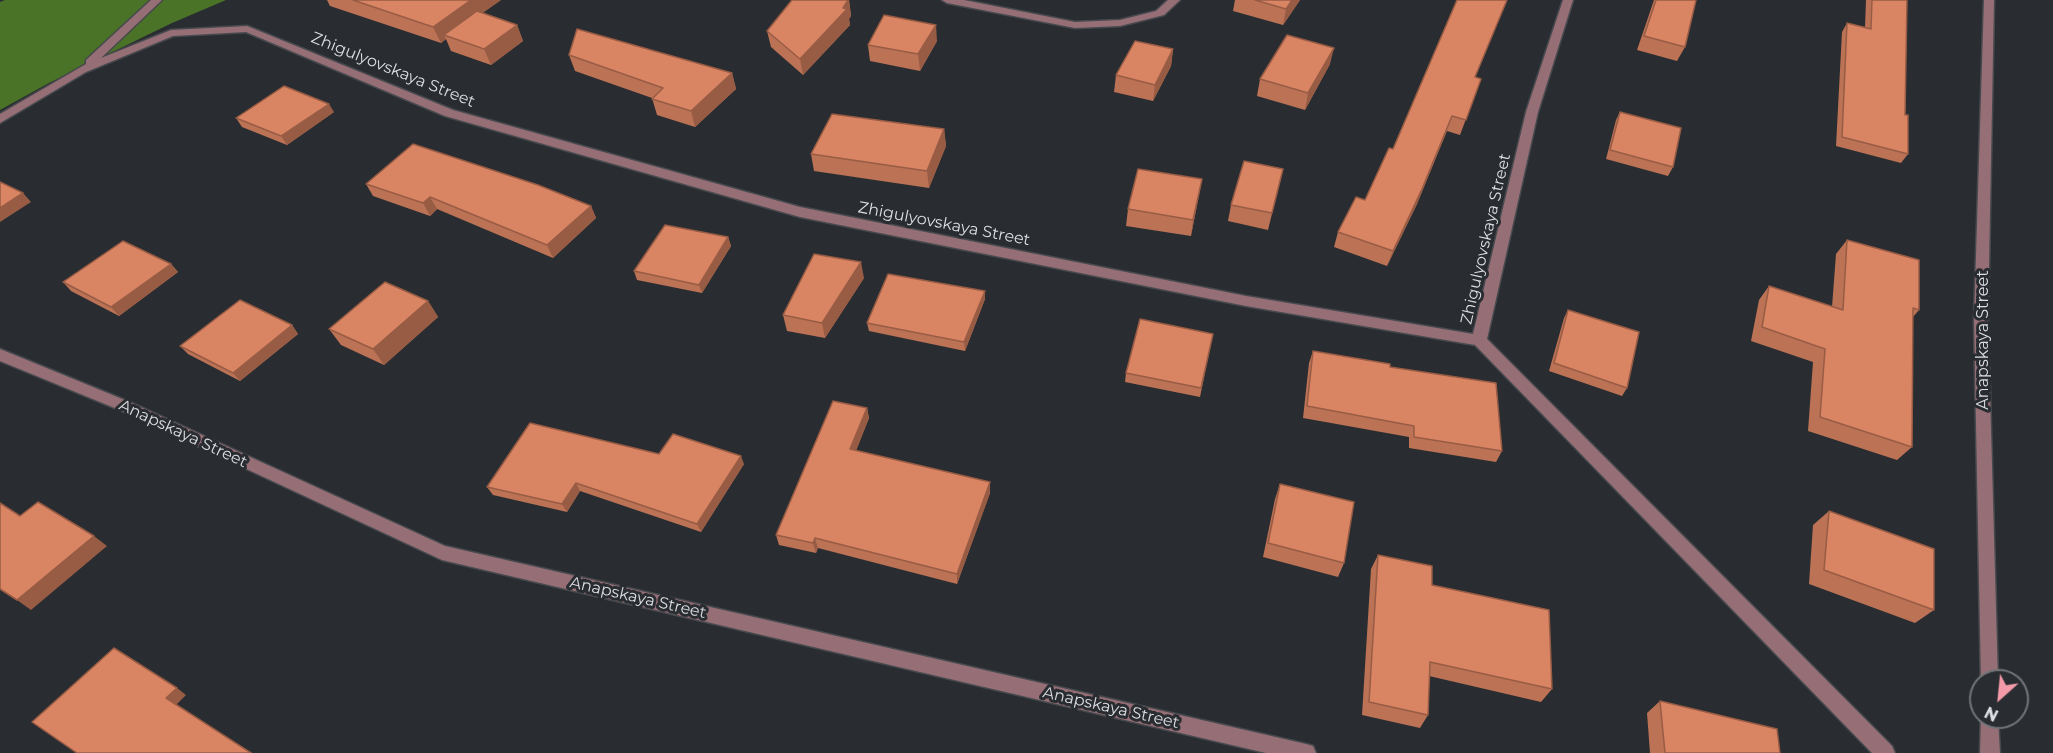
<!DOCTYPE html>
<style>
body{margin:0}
#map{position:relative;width:2053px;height:753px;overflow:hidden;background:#292d31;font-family:Montserrat,sans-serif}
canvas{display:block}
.north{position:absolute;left:1969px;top:669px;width:60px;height:60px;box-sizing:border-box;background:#292d31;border:2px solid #717477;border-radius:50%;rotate:207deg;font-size:16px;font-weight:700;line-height:24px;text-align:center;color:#dcdee1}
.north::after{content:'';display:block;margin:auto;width:21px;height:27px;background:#f39aa8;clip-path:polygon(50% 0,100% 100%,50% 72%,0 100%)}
</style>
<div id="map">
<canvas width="2053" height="753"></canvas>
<div class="north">N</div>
</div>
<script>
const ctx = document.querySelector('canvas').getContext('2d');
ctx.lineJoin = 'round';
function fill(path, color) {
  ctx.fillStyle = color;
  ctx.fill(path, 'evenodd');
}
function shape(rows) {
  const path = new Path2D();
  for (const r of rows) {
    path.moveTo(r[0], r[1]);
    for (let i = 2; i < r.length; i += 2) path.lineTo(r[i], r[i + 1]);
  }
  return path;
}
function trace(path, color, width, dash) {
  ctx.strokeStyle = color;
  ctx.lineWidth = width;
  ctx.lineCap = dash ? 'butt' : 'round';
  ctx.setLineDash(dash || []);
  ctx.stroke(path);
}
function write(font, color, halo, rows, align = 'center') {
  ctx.font = font + ' Montserrat,sans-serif';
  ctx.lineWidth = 6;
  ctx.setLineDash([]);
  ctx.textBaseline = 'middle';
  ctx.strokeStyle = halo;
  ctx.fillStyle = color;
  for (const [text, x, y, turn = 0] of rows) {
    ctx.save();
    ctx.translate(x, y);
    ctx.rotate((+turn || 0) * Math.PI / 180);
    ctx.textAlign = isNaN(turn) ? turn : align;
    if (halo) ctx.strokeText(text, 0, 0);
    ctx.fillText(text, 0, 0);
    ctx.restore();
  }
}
const forest = shape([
 [5,0,226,0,172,23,49,83,0,110,0,2]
]);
const minor = shape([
 [151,0,162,0,101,58,171,30,247,26,453,110,800,207,1246,296,1473,334,1526,112,1563,0,1573,0,1538,112,1487,339,1892,746,1895,753,1872,753,1475,345,1246,306,800,217,445,116,246,32,173,36,86,72,0,123,0,114,86,64,86,60,151,0],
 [942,0,964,0,1075,22,1120,20,1156,11,1168,0,1180,0,1164,15,1120,26,1075,28,947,3,942,0],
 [1984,0,1994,0,1988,320,1998,681,1981,681,1981,684,1974,320,1984,0],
 [0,349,132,403,445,546,1306,744,1313,746,1316,753,1266,753,442,560,122,411,0,361,0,349],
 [1981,714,1981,717,1998,717,2000,753,1980,753,1981,714]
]);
const wall = shape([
 [327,0,501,0,482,13,517,25,523,41,491,65,451,51,446,39,441,43,330,6],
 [849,0,851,16,849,19,850,25,803,75,771,47,767,31],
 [1235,0,1300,0,1283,25,1233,11],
 [1654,0,1696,0,1685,47,1677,61,1637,50],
 [1866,0,1907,0,1905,115,1908,154,1901,163,1836,146,1842,32,1847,23,1865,27],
 [937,41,920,71,870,61,868,45],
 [1173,49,1171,66,1153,101,1114,92,1116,75],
 [569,55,732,73,736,89,695,127,657,115,652,98,575,71],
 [1330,64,1305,110,1257,96,1260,79],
 [1475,77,1481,79,1460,135,1447,131,1417,204,1387,266,1334,247,1338,232,1365,200,1393,149],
 [334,112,287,145,242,127,236,118],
 [1620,112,1673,167,1668,176,1606,159,1616,120],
 [944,129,946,146,929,188,814,171,811,154],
 [1283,169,1268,230,1228,221,1231,205],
 [1202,179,1191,236,1126,226,1128,209],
 [366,184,591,206,596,218,553,258,437,209,430,216,373,196],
 [728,237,731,246,702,293,637,280,634,271],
 [1847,240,1919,310,1913,317,1912,447,1897,460,1808,431,1813,362,1751,341,1759,300,1769,286,1832,307,1836,254],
 [171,264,178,272,119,316,71,291,63,282],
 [864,278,825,338,787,331,783,315],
 [985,291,985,299,965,351,869,331,867,323],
 [428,301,438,317,384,365,341,345,329,329],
 [1568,310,1627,388,1622,396,1549,371,1564,318],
 [292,325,298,334,240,381,188,354,180,346],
 [1213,334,1200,397,1125,382,1126,373],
 [1313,351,1390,367,1502,451,1496,462,1409,448,1409,437,1303,418,1309,363],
 [867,408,869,418,856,450,990,493,957,584,818,548,816,553,779,545,776,535],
 [659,454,744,464,701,532,580,491,567,512,493,495,487,487],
 [1280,484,1344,563,1338,577,1263,557,1275,499],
 [1829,511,1934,610,1915,623,1809,584,1813,525],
 [1378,555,1432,585,1552,689,1541,702,1429,676,1428,715,1420,728,1362,715,1371,569],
 [1660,701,1780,753,1650,753,1647,713]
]);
const shadedWall = shape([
 [471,0,501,0,449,37,444,35,446,39,441,43,433,27],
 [849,0,851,16,849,19,850,25,803,75,800,59],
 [1292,0,1300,0,1283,25,1286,9],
 [517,25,523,41,491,65,484,49],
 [936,25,937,41,920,71,918,54],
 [1334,48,1330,64,1305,110,1308,93],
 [1173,49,1171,66,1153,101,1155,85],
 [732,73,736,89,695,127,691,111],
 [329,104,334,112,287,145,281,136],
 [1452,116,1417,204,1387,266,1393,251],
 [944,129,946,146,929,188,927,171],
 [1202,179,1199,195,1191,236,1193,220],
 [23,193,31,202,0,222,0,208],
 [430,197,437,209,430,216,423,203],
 [591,206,596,218,553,258,547,245],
 [728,237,731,246,702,293,699,285],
 [861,262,864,278,825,338,822,323],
 [171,264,178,272,119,316,111,307],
 [985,291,985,299,965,351,964,342],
 [428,301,438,317,384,365,373,349],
 [292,325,298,334,240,381,233,373],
 [867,408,869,418,853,459,850,449],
 [741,456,744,464,701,532,697,524],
 [990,482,990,493,957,584,957,574],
 [576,483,580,491,567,512,562,504],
 [94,536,107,546,31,610,17,600],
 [815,538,818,548,816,553,813,543],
 [177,688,186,695,176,705,166,698]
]);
const building = shape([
 [353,0,471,0,433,27,353,0],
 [792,0,848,0,843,8,847,9,800,59,767,31,792,0],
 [1255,0,1292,0,1286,9,1255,0],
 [1457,0,1507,0,1475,77,1481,79,1466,120,1452,116,1422,189,1393,251,1338,232,1356,197,1365,200,1389,148,1393,149,1457,0],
 [1656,0,1696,0,1685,47,1644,36,1656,0],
 [1872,0,1907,0,1905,115,1908,115,1908,154,1842,137,1847,23,1871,29,1872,0],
 [477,11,517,25,484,49,444,35,477,11],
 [884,15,936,25,918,54,868,45,884,15],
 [577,29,732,73,691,111,652,99,663,88,569,55,577,29],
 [1287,35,1334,48,1308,93,1260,79,1287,35],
 [1135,41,1173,49,1155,85,1116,75,1135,41],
 [284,86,329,104,281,136,236,118,284,86],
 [1620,112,1681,128,1673,167,1610,150,1620,112],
 [832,114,944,129,927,171,811,154,832,114],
 [413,144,538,185,591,206,547,245,430,197,423,203,366,184,413,144],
 [1244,161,1283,169,1272,213,1231,205,1244,161],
 [1138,169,1202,179,1193,220,1128,209,1138,169],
 [0,182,23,193,0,208,0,182],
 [665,225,728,237,699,285,634,271,665,225],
 [1847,240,1919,260,1919,310,1913,308,1912,447,1820,417,1825,349,1762,327,1769,286,1843,310,1847,240],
 [123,241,171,264,111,307,63,282,123,241],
 [814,254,861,262,822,323,783,315,814,254],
 [888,274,985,291,964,342,867,323,888,274],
 [385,282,428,301,373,349,329,329,385,282],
 [240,300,292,325,233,373,180,346,240,300],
 [1568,310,1639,332,1627,388,1554,363,1568,310],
 [1140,319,1213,334,1201,388,1126,373,1140,319],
 [1313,351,1390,364,1390,367,1496,383,1502,451,1414,437,1414,426,1307,406,1313,351],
 [833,401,867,408,850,449,990,482,957,574,815,538,813,543,776,535,833,401],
 [530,423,659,454,673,434,741,456,697,524,576,483,562,504,487,487,530,423],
 [1280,484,1354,502,1344,563,1268,543,1280,484],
 [38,502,94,536,17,600,0,589,0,503,20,516,38,502],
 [1829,511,1934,549,1934,610,1824,570,1829,511],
 [1378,555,1432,566,1432,585,1549,610,1552,689,1430,662,1428,715,1369,702,1378,555],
 [114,648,177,688,166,698,251,753,77,753,32,722,114,648],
 [1660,701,1777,729,1780,753,1665,753,1660,701]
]);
const streetNames = [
 ["Zhigulyovskaya Street",393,70,22],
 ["Zhigulyovskaya Street",944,224,11],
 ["Zhigulyovskaya Street",1486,239,-77],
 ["Anapskaya Street",1983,340,-90],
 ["Anapskaya Street",183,434,25],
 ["Anapskaya Street",638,598,13],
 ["Anapskaya Street",1111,708,13]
];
fill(forest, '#4a7327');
trace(minor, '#46494d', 3);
fill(minor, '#966e75');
fill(wall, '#bb7255');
fill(shadedWall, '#985c45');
fill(building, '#d98463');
trace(building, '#985c45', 1.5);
write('16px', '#dcdee1', '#292d31', streetNames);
</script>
